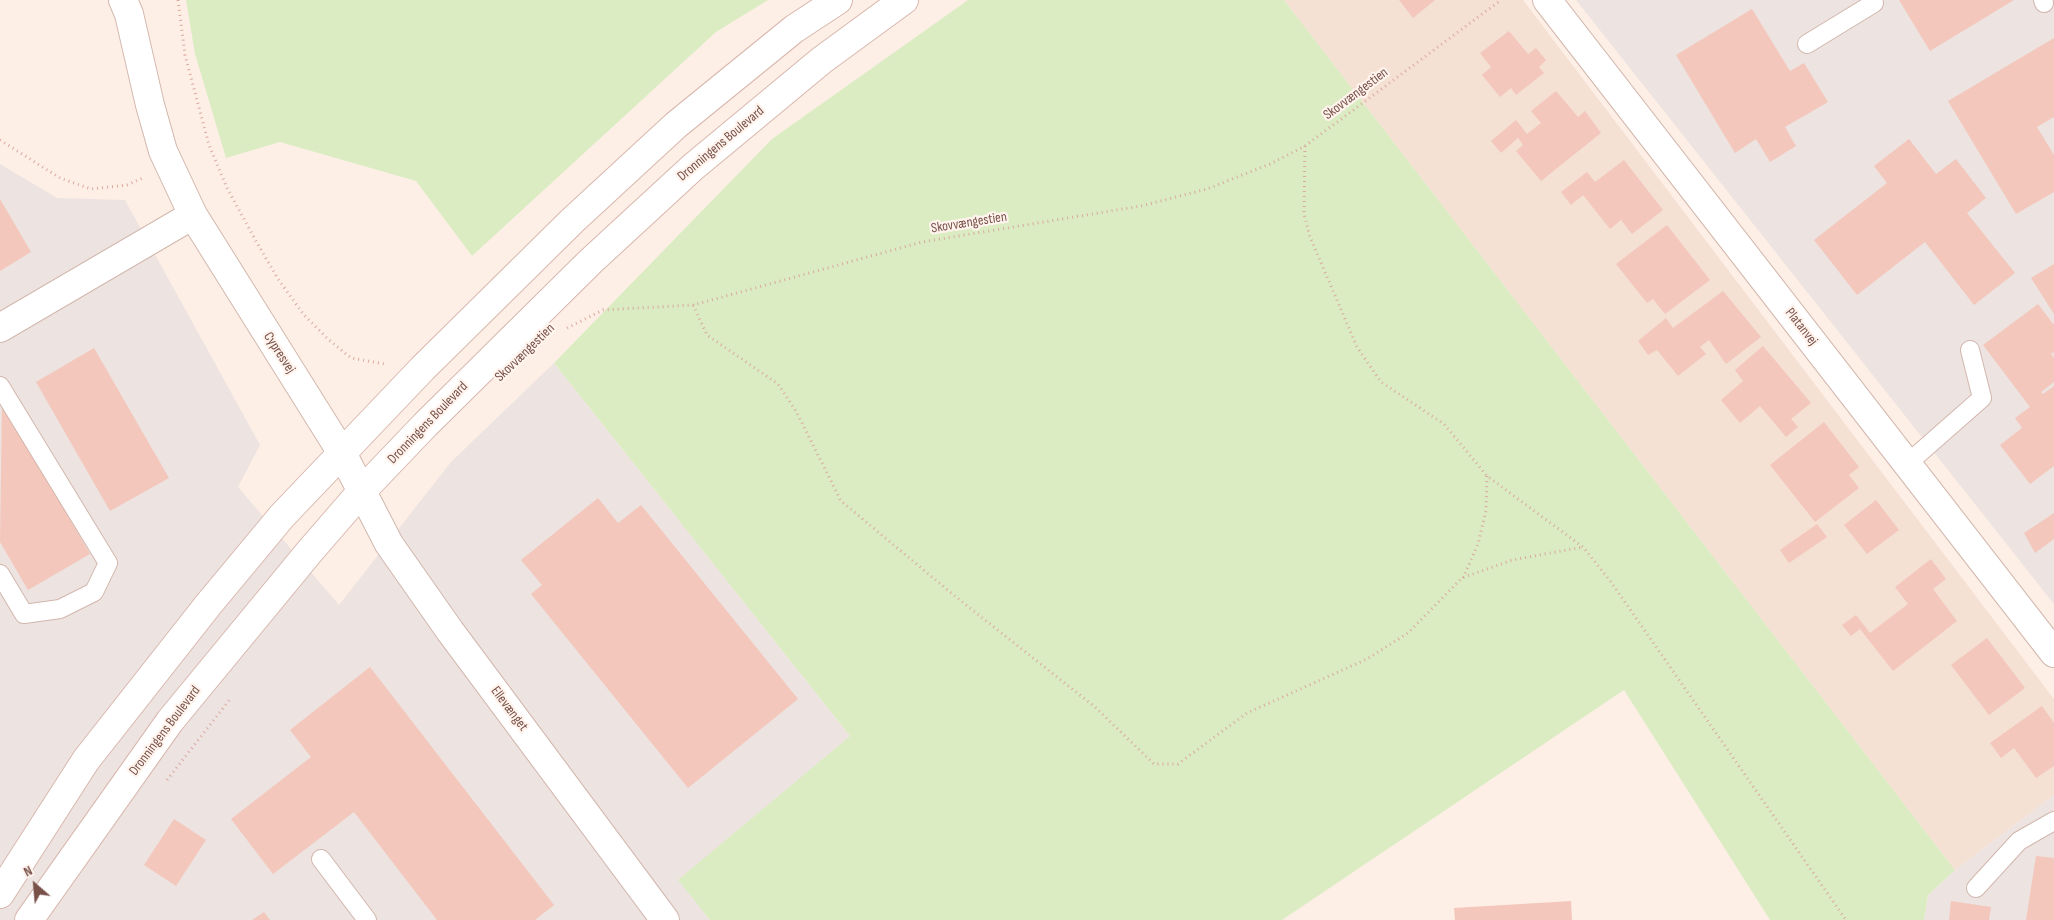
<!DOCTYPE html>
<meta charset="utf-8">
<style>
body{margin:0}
#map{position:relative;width:2054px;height:920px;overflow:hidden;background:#fdefe6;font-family:"Sofia Sans Condensed",sans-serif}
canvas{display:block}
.north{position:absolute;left:10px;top:860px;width:50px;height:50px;-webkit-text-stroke:4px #fff4ed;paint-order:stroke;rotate:333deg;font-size:14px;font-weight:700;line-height:20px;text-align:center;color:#785149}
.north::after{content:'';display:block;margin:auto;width:18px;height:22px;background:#785149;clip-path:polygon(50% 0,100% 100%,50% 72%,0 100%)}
</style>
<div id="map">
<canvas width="2054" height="920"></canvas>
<div class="north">N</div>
</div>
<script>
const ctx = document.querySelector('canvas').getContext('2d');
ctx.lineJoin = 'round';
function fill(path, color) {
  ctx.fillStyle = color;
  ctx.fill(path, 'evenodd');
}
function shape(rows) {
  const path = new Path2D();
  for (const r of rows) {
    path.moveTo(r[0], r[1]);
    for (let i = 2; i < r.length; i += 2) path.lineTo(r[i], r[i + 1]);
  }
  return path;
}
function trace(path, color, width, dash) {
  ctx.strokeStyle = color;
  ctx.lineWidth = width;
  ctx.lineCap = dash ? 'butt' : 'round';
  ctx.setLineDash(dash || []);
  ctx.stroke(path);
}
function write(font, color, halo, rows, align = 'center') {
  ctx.font = font + ' "Sofia Sans Condensed",sans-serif';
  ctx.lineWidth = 4.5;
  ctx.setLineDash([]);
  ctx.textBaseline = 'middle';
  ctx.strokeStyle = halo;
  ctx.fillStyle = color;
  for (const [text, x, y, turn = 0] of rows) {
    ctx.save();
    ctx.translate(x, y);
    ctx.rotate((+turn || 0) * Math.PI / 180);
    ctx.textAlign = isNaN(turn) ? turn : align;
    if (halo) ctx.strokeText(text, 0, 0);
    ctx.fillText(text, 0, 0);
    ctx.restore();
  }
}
const residential = shape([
 [1284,0,1523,0,2054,699,2054,795,1955,870]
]);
const industrial = shape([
 [1576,0,2054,0,2054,604],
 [0,164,57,198,125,200,260,445,238,487,339,605,451,462,554,363,850,736,679,880,710,920,0,920],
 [2054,795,2054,920,1924,920,1928,895,1955,870]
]);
const green = shape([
 [186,0,768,0,716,32,472,256,416,181,280,142,226,158,195,54],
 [968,0,1284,0,1955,870,1928,895,1924,920,1770,920,1624,690,1282,920,710,920,678,880,850,736,554,363,772,139]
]);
const building = shape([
 [1399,0,1435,0,1413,18],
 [1899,0,2014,0,1930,51],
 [1752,9,1790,71,1804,63,1828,102,1785,127,1796,146,1770,162,1756,139,1735,153,1676,55],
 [1509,31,1528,54,1536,48,1546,60,1539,67,1544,73,1516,95,1511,88,1500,97,1482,75,1491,67,1480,53],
 [2054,38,2054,117,2037,127,2054,155,2054,192,2016,214,1948,101],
 [1556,91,1578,117,1585,111,1601,133,1541,181,1516,151,1523,145,1518,138,1501,153,1491,141,1516,120,1527,134,1541,123,1531,111],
 [1909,139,1936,174,1956,159,1986,198,1967,213,2015,273,1974,305,1925,242,1857,295,1814,240,1887,183,1874,166],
 [1624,160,1663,210,1632,234,1621,220,1610,229,1583,195,1571,205,1561,192,1587,172,1595,182],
 [0,199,31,252,0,271],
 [1667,225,1710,280,1665,314,1653,299,1647,303,1616,264],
 [2054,264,2054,314,2031,278],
 [1723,291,1761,337,1726,364,1709,340,1700,347,1706,354,1678,376,1657,350,1648,355,1638,341,1666,318,1673,328],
 [2038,304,2054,325,2054,352,2051,354,2054,358,2054,382,2041,392,2043,394,2054,386,2054,466,2030,484,2000,445,2022,428,2015,418,2030,407,1983,345],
 [1763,346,1811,403,1791,419,1798,427,1786,437,1760,406,1740,423,1721,400,1743,381,1735,370],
 [94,348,169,478,110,511,36,382],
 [2,403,90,554,28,590,0,542],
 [1824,422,1859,467,1849,475,1859,488,1815,522,1770,465],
 [598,498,618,523,641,505,798,699,688,788,531,594,542,585,521,560],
 [1876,500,1899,530,1867,554,1844,525],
 [2054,513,2054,539,2035,553,2024,533],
 [1817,524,1827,537,1789,563,1780,550],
 [1931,559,1946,579,1933,589,1957,621,1893,671,1860,629,1851,636,1842,625,1856,615,1870,633,1908,604,1895,587],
 [1987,638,2025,688,1989,715,1951,665],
 [370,667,554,905,535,920,437,920,354,812,273,874,231,819,311,757,290,730],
 [2042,706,2054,723,2054,766,2036,778,2014,748,2001,758,1990,743],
 [174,819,206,840,176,886,144,865],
 [2036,856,2054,858,2054,920,2026,920],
 [1571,901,1572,920,1455,920,1454,908],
 [1951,901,1991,907,1989,920,1949,920],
 [264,912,270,920,252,920]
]);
const path = shape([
 [178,0,185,55,209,145,227,188,256,241,278,279,304,315,328,339,351,358,385,364],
 [0,140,60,178,91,189,127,185,145,177],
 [1305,146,1304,214,1310,237,1357,347,1381,382,1444,424,1487,476,1583,547,1611,582,1846,920],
 [693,305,707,335,778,384,796,411,841,501,956,597,1095,707,1154,764,1178,764,1247,713,1367,659,1408,633,1462,578,1512,560,1583,547],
 [567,328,603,310,693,305,922,242,1141,206,1207,189,1270,164,1305,146,1501,0],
 [1463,578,1478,544,1486,511,1487,476],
 [167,780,231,698]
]);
const service = shape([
 [2043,0,2044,3],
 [1807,44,1874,3],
 [0,386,108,563,94,592,60,609,24,614,0,574],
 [1907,464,1982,398,1970,350],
 [321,859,367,920],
 [1976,888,2019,841,2054,821]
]);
const minor = shape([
 [123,0,129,14,150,105,163,151,193,215,342,453,389,544,450,631,665,920],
 [1547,0,2054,653],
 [0,328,193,215]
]);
const secondary = shape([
 [0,894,86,760,208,605,282,516,423,368,572,221,676,125,794,29,838,0],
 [29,920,170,721,310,551,362,491,425,425,591,261,693,167,822,60,904,0]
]);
const streetNames = [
 ["Skovvængestien",1356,94,-37],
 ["Dronningens Boulevard",721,144,-40],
 ["Skovvængestien",969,223,-9],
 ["Platanvej",1801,327,52],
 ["Cypresvej",279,353,57],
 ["Skovvængestien",525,353,-44],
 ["Dronningens Boulevard",428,423,-46],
 ["Ellevænget",509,709,53],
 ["Dronningens Boulevard",165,731,-53]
];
fill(residential, '#f5e0d4');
fill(industrial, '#ede3e0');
fill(green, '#dbecc3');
fill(building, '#f4c7bc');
trace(service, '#d2b7ad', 20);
trace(minor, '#d2b7ad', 30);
trace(secondary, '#d8b7ad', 30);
trace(path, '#d9aa9f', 3, [1, 4]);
trace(service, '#fff', 18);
trace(minor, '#fff', 28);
trace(secondary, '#fff', 28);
write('14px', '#785149', '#fff4ed', streetNames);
</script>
